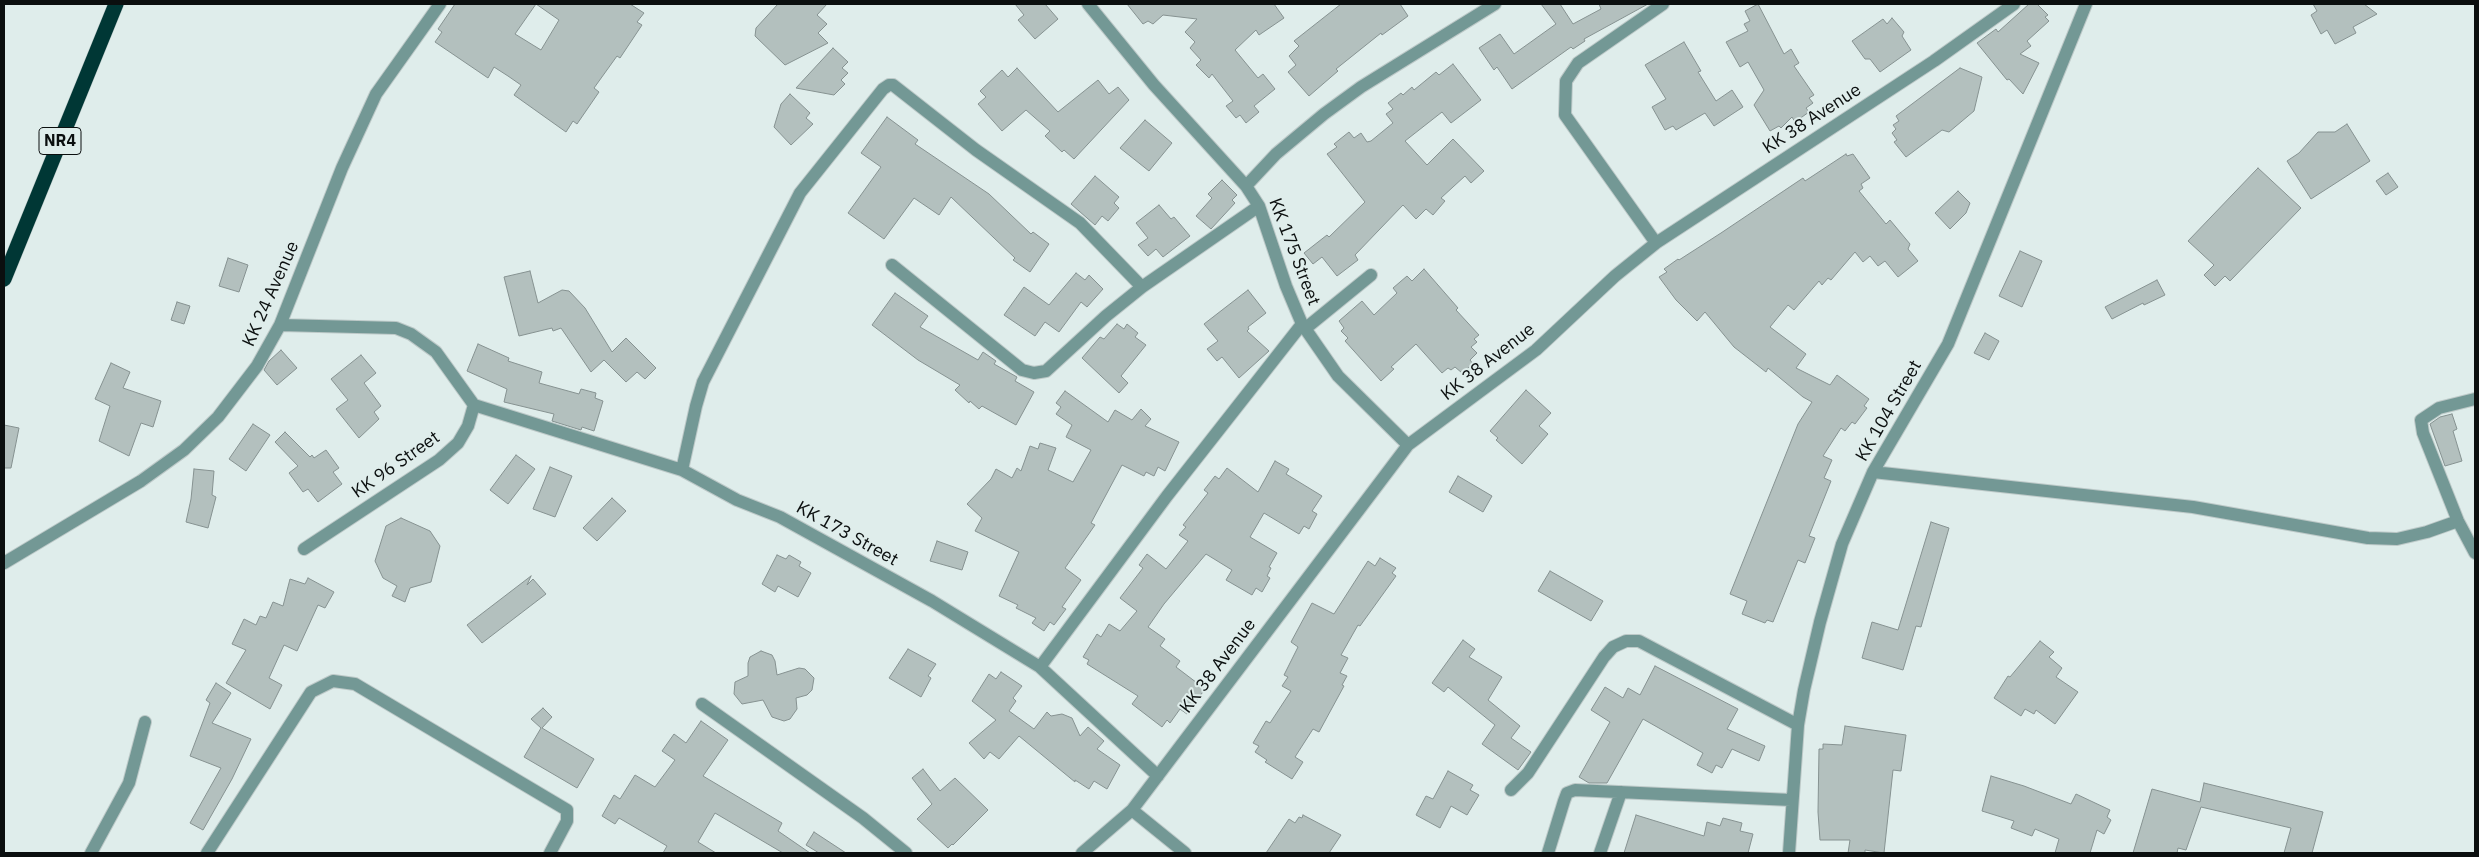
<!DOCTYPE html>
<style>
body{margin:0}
#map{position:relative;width:2479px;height:857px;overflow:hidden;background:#dfedeb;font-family:"IBM Plex Sans",sans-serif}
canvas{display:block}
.frame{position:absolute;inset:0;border:5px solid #0b0f0f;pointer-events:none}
</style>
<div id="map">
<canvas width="2479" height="857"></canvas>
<div class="frame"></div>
</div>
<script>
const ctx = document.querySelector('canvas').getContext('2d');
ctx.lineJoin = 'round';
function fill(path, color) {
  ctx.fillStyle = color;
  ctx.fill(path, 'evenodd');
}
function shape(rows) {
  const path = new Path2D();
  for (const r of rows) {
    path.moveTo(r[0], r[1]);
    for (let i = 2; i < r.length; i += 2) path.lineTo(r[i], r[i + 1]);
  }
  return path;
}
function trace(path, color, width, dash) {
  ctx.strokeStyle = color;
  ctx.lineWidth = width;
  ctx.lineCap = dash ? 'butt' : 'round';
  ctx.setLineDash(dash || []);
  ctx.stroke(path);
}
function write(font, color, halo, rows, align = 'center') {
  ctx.font = font + ' "IBM Plex Sans",sans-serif';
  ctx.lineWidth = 4;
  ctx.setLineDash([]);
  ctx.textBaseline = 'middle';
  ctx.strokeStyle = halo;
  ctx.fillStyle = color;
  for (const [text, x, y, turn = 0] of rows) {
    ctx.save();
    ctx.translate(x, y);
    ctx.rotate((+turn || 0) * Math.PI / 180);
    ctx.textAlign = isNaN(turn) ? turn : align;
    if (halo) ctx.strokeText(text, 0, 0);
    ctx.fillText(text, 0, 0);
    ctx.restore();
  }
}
const building = shape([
 [455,4,630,4,644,13,637,22,642,25,620,58,617,56,594,88,599,92,577,124,573,121,566,132,514,95,521,85,508,76,494,67,488,78,435,42,442,32,438,29,455,4],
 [536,4,559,20,541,50,515,34,536,4],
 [778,4,827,4,817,15,827,24,818,33,828,43,785,65,755,36,756,28,778,4],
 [1015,4,1045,4,1058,19,1035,39,1018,20,1024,15,1015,4],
 [1127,4,1274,4,1284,18,1259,35,1256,30,1235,50,1258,78,1263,74,1275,89,1254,106,1259,112,1246,123,1240,115,1236,118,1226,106,1233,101,1212,74,1209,78,1196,65,1201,60,1190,48,1195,42,1185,32,1197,19,1163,15,1153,24,1148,21,1143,24,1127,4],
 [1341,4,1400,4,1408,16,1382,35,1381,33,1336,69,1338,71,1309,96,1288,72,1296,65,1289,56,1299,46,1294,41,1341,4],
 [1541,4,1560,4,1573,24,1601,9,1599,4,1648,4,1584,39,1585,41,1573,49,1571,47,1512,89,1497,67,1494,70,1479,48,1500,34,1514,54,1556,24,1541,4],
 [1758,4,1784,54,1791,49,1799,63,1794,66,1814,95,1809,98,1813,103,1806,108,1809,112,1795,122,1792,117,1781,128,1779,126,1770,131,1754,105,1764,90,1748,62,1740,67,1726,42,1748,31,1744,24,1750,21,1745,11,1758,4],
 [2029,4,2037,4,2048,15,2045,17,2049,21,2027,41,2031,46,2020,54,2039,63,2023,94,2009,79,2007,80,1977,43,1996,29,1998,32,2029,4],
 [2313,4,2364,4,2377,14,2353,27,2356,33,2335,44,2327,30,2321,34,2311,15,2317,11,2313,4],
 [1892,18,1904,32,1902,36,1911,50,1880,72,1870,59,1865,59,1852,41,1883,19,1887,24,1892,18],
 [1684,42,1701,71,1698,72,1716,101,1732,90,1743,107,1714,126,1705,113,1676,130,1673,126,1665,130,1652,107,1666,99,1645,65,1684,42],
 [833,48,848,62,842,68,848,73,841,80,845,84,834,95,796,88,833,48],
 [1453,64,1481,100,1451,123,1442,112,1405,141,1427,165,1453,139,1484,171,1471,183,1465,176,1441,198,1445,201,1433,215,1426,209,1416,219,1403,205,1355,255,1358,260,1337,276,1322,257,1313,264,1304,253,1327,235,1329,237,1365,202,1327,154,1337,147,1334,144,1349,132,1354,138,1361,133,1367,142,1371,141,1393,123,1386,114,1393,109,1388,103,1401,93,1403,95,1412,87,1414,90,1436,72,1439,75,1453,64],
 [1017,68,1058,112,1098,80,1109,94,1118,87,1129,100,1074,159,1064,150,1062,152,1045,136,1050,131,1026,110,1002,131,978,104,986,97,980,91,1002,70,1008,77,1017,68],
 [1960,68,1982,77,1974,111,1949,132,1942,130,1906,157,1894,142,1897,140,1892,133,1896,129,1893,125,1899,121,1896,116,1960,68],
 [790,94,810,113,806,118,813,124,791,145,774,127,781,104,790,94],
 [887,117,918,140,915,144,989,194,1031,234,1033,232,1049,244,1030,272,1013,260,1015,258,951,197,939,215,914,198,884,239,848,213,881,167,861,153,887,117],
 [1145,120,1172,143,1149,171,1120,148,1145,120],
 [2347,124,2370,161,2311,199,2287,161,2299,153,2318,132,2335,132,2347,124],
 [1846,154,1847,156,1853,154,1870,178,1861,184,1863,188,1859,191,1886,224,1890,220,1910,244,1908,249,1918,261,1898,277,1885,261,1878,266,1870,256,1863,262,1855,252,1831,280,1828,278,1822,285,1819,281,1794,310,1788,305,1770,327,1806,354,1796,368,1830,385,1837,375,1869,399,1864,406,1867,408,1855,424,1852,422,1845,431,1841,428,1823,456,1832,460,1824,478,1831,481,1809,536,1815,538,1805,563,1798,560,1773,622,1767,620,1765,623,1742,614,1747,601,1730,594,1798,424,1812,402,1803,397,1768,368,1766,372,1734,347,1705,312,1697,321,1676,300,1659,277,1667,272,1664,269,1678,259,1679,260,1721,233,1803,178,1805,181,1846,154],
 [2258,168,2301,208,2230,281,2225,276,2215,286,2204,275,2214,265,2188,241,2258,168],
 [2388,173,2398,187,2386,195,2376,181,2388,173],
 [1095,176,1119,197,1114,203,1119,208,1108,221,1102,216,1095,225,1071,204,1095,176],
 [1222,180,1237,195,1232,200,1235,203,1211,229,1196,216,1212,198,1208,194,1222,180],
 [1958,191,1970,203,1966,213,1950,229,1935,213,1958,191],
 [1159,205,1171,219,1174,217,1190,236,1163,257,1156,249,1148,256,1138,245,1148,238,1136,223,1159,205],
 [2020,251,2042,261,2022,307,1999,296,2020,251],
 [228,258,248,265,239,292,219,286,228,258],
 [1424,269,1458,308,1456,310,1479,335,1474,339,1477,342,1471,347,1477,353,1470,360,1473,364,1462,373,1455,367,1451,370,1448,368,1442,373,1416,344,1391,367,1394,369,1381,381,1345,341,1348,338,1341,331,1344,328,1339,321,1362,301,1374,315,1397,293,1393,288,1407,276,1412,281,1424,269],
 [530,271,538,303,562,290,569,291,585,308,612,352,626,338,656,368,645,379,637,372,626,382,604,360,591,372,561,328,553,331,552,328,519,336,504,277,530,271],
 [1076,273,1085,280,1089,275,1103,289,1087,307,1081,302,1059,332,1045,322,1035,336,1004,315,1024,287,1049,305,1076,273],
 [2157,280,2165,295,2144,305,2143,303,2112,319,2105,307,2157,280],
 [1248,290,1266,313,1248,327,1249,329,1247,331,1269,351,1239,378,1222,357,1217,361,1207,349,1218,341,1204,324,1248,290],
 [895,293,928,316,920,327,978,360,983,352,996,361,994,364,1017,377,1015,381,1034,392,1016,425,982,406,979,409,970,401,969,403,955,390,960,385,918,360,872,325,895,293],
 [177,302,190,306,184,324,171,320,177,302],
 [1117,324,1124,329,1127,324,1138,333,1135,337,1146,345,1121,376,1128,383,1119,393,1082,358,1100,337,1104,339,1117,324],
 [1985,333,1999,341,1989,360,1974,353,1985,333],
 [478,344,509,358,508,361,542,372,539,383,579,394,581,389,596,393,595,398,603,401,594,431,582,427,581,430,552,421,554,414,504,402,507,389,467,371,478,344],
 [281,350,297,368,277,385,264,370,269,361,281,350],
 [361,355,376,373,364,383,381,406,374,412,379,419,359,438,336,409,348,400,331,379,361,355],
 [111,363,130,372,123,388,161,401,153,427,141,423,129,456,99,441,110,406,95,399,111,363],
 [1526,390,1551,413,1539,426,1548,434,1522,464,1496,440,1498,438,1490,431,1526,390],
 [1065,391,1108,422,1115,410,1132,420,1141,409,1151,419,1145,426,1179,442,1165,471,1158,467,1154,476,1146,472,1144,476,1122,465,1091,523,1095,525,1065,568,1081,580,1062,607,1066,609,1054,625,1050,622,1044,631,1032,623,1036,618,1016,608,1018,605,999,596,1019,552,975,531,982,518,967,504,991,479,996,469,1012,478,1017,468,1021,471,1030,446,1038,449,1040,443,1056,448,1048,470,1073,482,1091,450,1066,437,1072,425,1056,414,1061,407,1056,403,1065,391],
 [2452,414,2457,429,2453,431,2462,461,2445,466,2430,424,2440,417,2452,414],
 [253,424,270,435,246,471,229,459,253,424],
 [4,425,19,428,11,468,4,468,4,425],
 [285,432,310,457,312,455,314,458,326,450,339,468,333,472,342,484,318,502,308,489,303,492,289,473,298,466,275,442,285,432],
 [516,455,535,469,508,504,490,490,516,455],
 [1275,461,1289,469,1286,474,1322,496,1312,511,1317,514,1309,529,1304,526,1299,534,1264,513,1250,537,1277,553,1269,567,1271,568,1267,576,1270,578,1262,592,1256,588,1252,595,1226,580,1232,570,1206,554,1164,604,1148,627,1165,639,1160,646,1180,661,1176,667,1205,689,1187,714,1180,709,1170,723,1167,720,1162,727,1132,704,1138,696,1087,664,1089,660,1083,657,1097,634,1101,637,1109,624,1120,631,1137,611,1120,598,1143,568,1139,565,1147,554,1166,569,1188,541,1179,535,1186,527,1183,525,1208,493,1204,490,1215,476,1219,479,1227,468,1258,492,1275,461],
 [550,467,572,476,555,517,533,509,550,467],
 [194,469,214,471,212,495,216,497,208,528,186,522,191,499,194,469],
 [1458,476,1492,496,1483,512,1449,492,1458,476],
 [612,498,626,511,597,541,583,528,612,498],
 [401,518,430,531,440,546,431,582,410,588,405,602,392,596,397,586,383,578,375,561,386,526,401,518],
 [1931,522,1949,528,1921,627,1916,626,1903,670,1862,658,1872,622,1898,630,1931,522],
 [937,541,968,552,962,570,930,561,937,541],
 [777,555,786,559,789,555,801,562,799,566,811,573,798,597,778,586,775,592,762,584,777,555],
 [1380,558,1396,568,1392,573,1396,576,1360,626,1358,625,1341,655,1348,658,1340,673,1347,676,1342,685,1344,686,1319,732,1313,729,1295,757,1303,762,1292,779,1265,762,1267,760,1255,752,1259,746,1253,743,1266,721,1270,723,1291,691,1282,686,1288,677,1284,675,1298,647,1291,642,1312,603,1334,614,1368,561,1375,566,1380,558],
 [1550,571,1603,601,1591,621,1538,591,1550,571],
 [531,576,527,585,533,579,546,594,482,643,467,625,531,576],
 [308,578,334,592,325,608,318,605,297,651,284,645,269,678,282,685,270,709,226,683,246,650,232,644,244,619,256,625,260,616,266,618,273,602,283,606,290,579,305,584,308,578],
 [1463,640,1475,649,1469,657,1502,677,1488,700,1520,726,1511,738,1531,752,1518,770,1482,744,1495,725,1448,687,1444,692,1432,683,1463,640],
 [2040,641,2054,652,2049,657,2062,668,2056,677,2078,692,2055,724,2036,710,2034,714,2025,709,2021,716,1994,698,2008,676,2010,677,2040,641],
 [908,649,936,664,928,676,931,678,921,697,889,678,908,649],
 [761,651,772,655,775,661,777,675,799,668,805,669,814,678,812,690,807,695,796,698,797,709,790,719,784,721,772,717,763,700,742,704,734,694,735,682,748,676,748,663,750,657,761,651],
 [1655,666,1738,709,1727,729,1765,746,1759,761,1732,749,1722,768,1716,765,1712,773,1697,765,1703,753,1643,719,1607,783,1589,783,1579,777,1610,722,1591,710,1605,687,1623,698,1628,688,1640,695,1655,666],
 [1001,672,1022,686,1013,698,1016,701,1009,711,1034,729,1047,712,1051,716,1062,714,1072,718,1080,736,1088,727,1104,741,1097,749,1120,765,1107,789,1094,781,1089,789,1075,780,1075,782,1019,736,999,759,990,752,984,759,969,743,996,720,972,701,989,674,996,679,1001,672],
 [216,683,231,693,212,723,251,739,232,779,203,830,190,823,221,768,190,756,210,703,206,700,216,683],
 [543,708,552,717,542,728,594,759,577,788,524,757,541,728,531,719,543,708],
 [701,721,728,740,703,776,782,823,778,831,810,853,783,853,715,813,698,842,716,853,663,853,667,846,619,818,615,824,602,816,614,795,620,799,635,775,655,787,675,760,662,751,674,734,686,743,701,721],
 [1845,726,1906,735,1901,771,1893,770,1884,853,1865,850,1865,853,1848,853,1850,840,1820,840,1818,812,1819,749,1823,749,1823,744,1842,745,1845,726],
 [923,769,940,791,955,778,988,810,953,845,952,844,948,848,917,819,932,804,912,778,923,769],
 [1448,771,1473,785,1470,790,1479,795,1467,815,1451,806,1440,828,1416,815,1426,796,1433,799,1448,771],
 [1991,776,2024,786,2071,804,2076,794,2110,810,2107,817,2111,820,2104,834,2097,830,2090,853,2055,853,2059,839,2035,829,2032,836,2011,828,2014,821,1982,811,1991,776],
 [2204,783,2323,812,2312,853,2284,853,2291,828,2201,807,2186,850,2178,848,2177,853,2133,853,2152,789,2200,802,2204,783],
 [1303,815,1341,835,1329,853,1266,853,1289,819,1295,823,1299,817,1302,818,1303,815],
 [1636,815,1704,836,1707,822,1720,826,1723,818,1742,823,1740,831,1753,834,1748,853,1624,853,1636,815],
 [814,832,846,853,819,853,806,845,814,832]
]);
const minor = shape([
 [1088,4,1154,85,1246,186,1259,206,1286,286,1302,324,1338,376,1408,445],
 [1246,186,1276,154,1324,114,1361,87,1495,4],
 [1656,243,1565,115,1566,81,1578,63,1663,4],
 [892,265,1022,370,1034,373,1046,371,1106,316,1142,287,1259,206],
 [280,325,396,328,411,334,436,352,474,405,468,426,458,443,439,460,304,549],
 [1306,328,1371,275],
 [2475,399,2439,408,2421,420,2423,433,2458,521,2475,553],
 [474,405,682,470,737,500,780,517,932,601,1040,667,1158,776],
 [682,470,696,406,703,382,800,193,883,89,889,85,893,85,976,150,1080,223,1142,287],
 [1873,472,2193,507,2368,538,2397,539,2427,532,2458,521],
 [4,563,141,481,184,450,218,417,257,366,280,325,342,168,376,94,440,4],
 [1040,667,1167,496,1302,324],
 [702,704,863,818,906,853],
 [1511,790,1528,773,1604,657,1613,647,1626,641,1639,641,1798,725],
 [1132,810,1185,853],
 [91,853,129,783,145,722],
 [207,853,311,692,333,681,355,684,567,810,567,821,550,853],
 [1082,853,1132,810,1408,445,1536,350,1615,276,1656,243,1934,61,2014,4],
 [1548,853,1564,801,1567,793,1575,790,1791,800],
 [1600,853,1621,792],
 [1789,853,1798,725,1804,690,1820,622,1842,544,1873,472,1948,344,2086,4]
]);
const highway = shape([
 [4,279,116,4]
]);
const shields = [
 [60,141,42]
];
const shieldNames = [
 ["NR4",60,141]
];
const streetNames = [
 ["KK 38 Avenue",1812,119,-33],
 ["KK 175 Street",1294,252,69],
 ["KK 24 Avenue",271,294,-66],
 ["KK 38 Avenue",1488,362,-38],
 ["KK 104 Street",1889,411,-60],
 ["KK 96 Street",396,465,-35],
 ["KK 173 Street",847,534,29],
 ["KK 38 Avenue",1218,666,-53]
];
fill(building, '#b3c0be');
trace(building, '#869291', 1);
trace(minor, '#bdc9c8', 14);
trace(highway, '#bdc9c8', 16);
trace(minor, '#739895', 12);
trace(highway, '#003735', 15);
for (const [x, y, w] of shields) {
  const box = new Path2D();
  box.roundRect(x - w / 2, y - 13.5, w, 27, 4);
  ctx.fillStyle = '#dfedeb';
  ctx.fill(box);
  trace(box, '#0b0f0f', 1);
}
write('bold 16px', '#0b0f0f', null, shieldNames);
write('18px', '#0b0f0f', '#dfedeb', streetNames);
</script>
